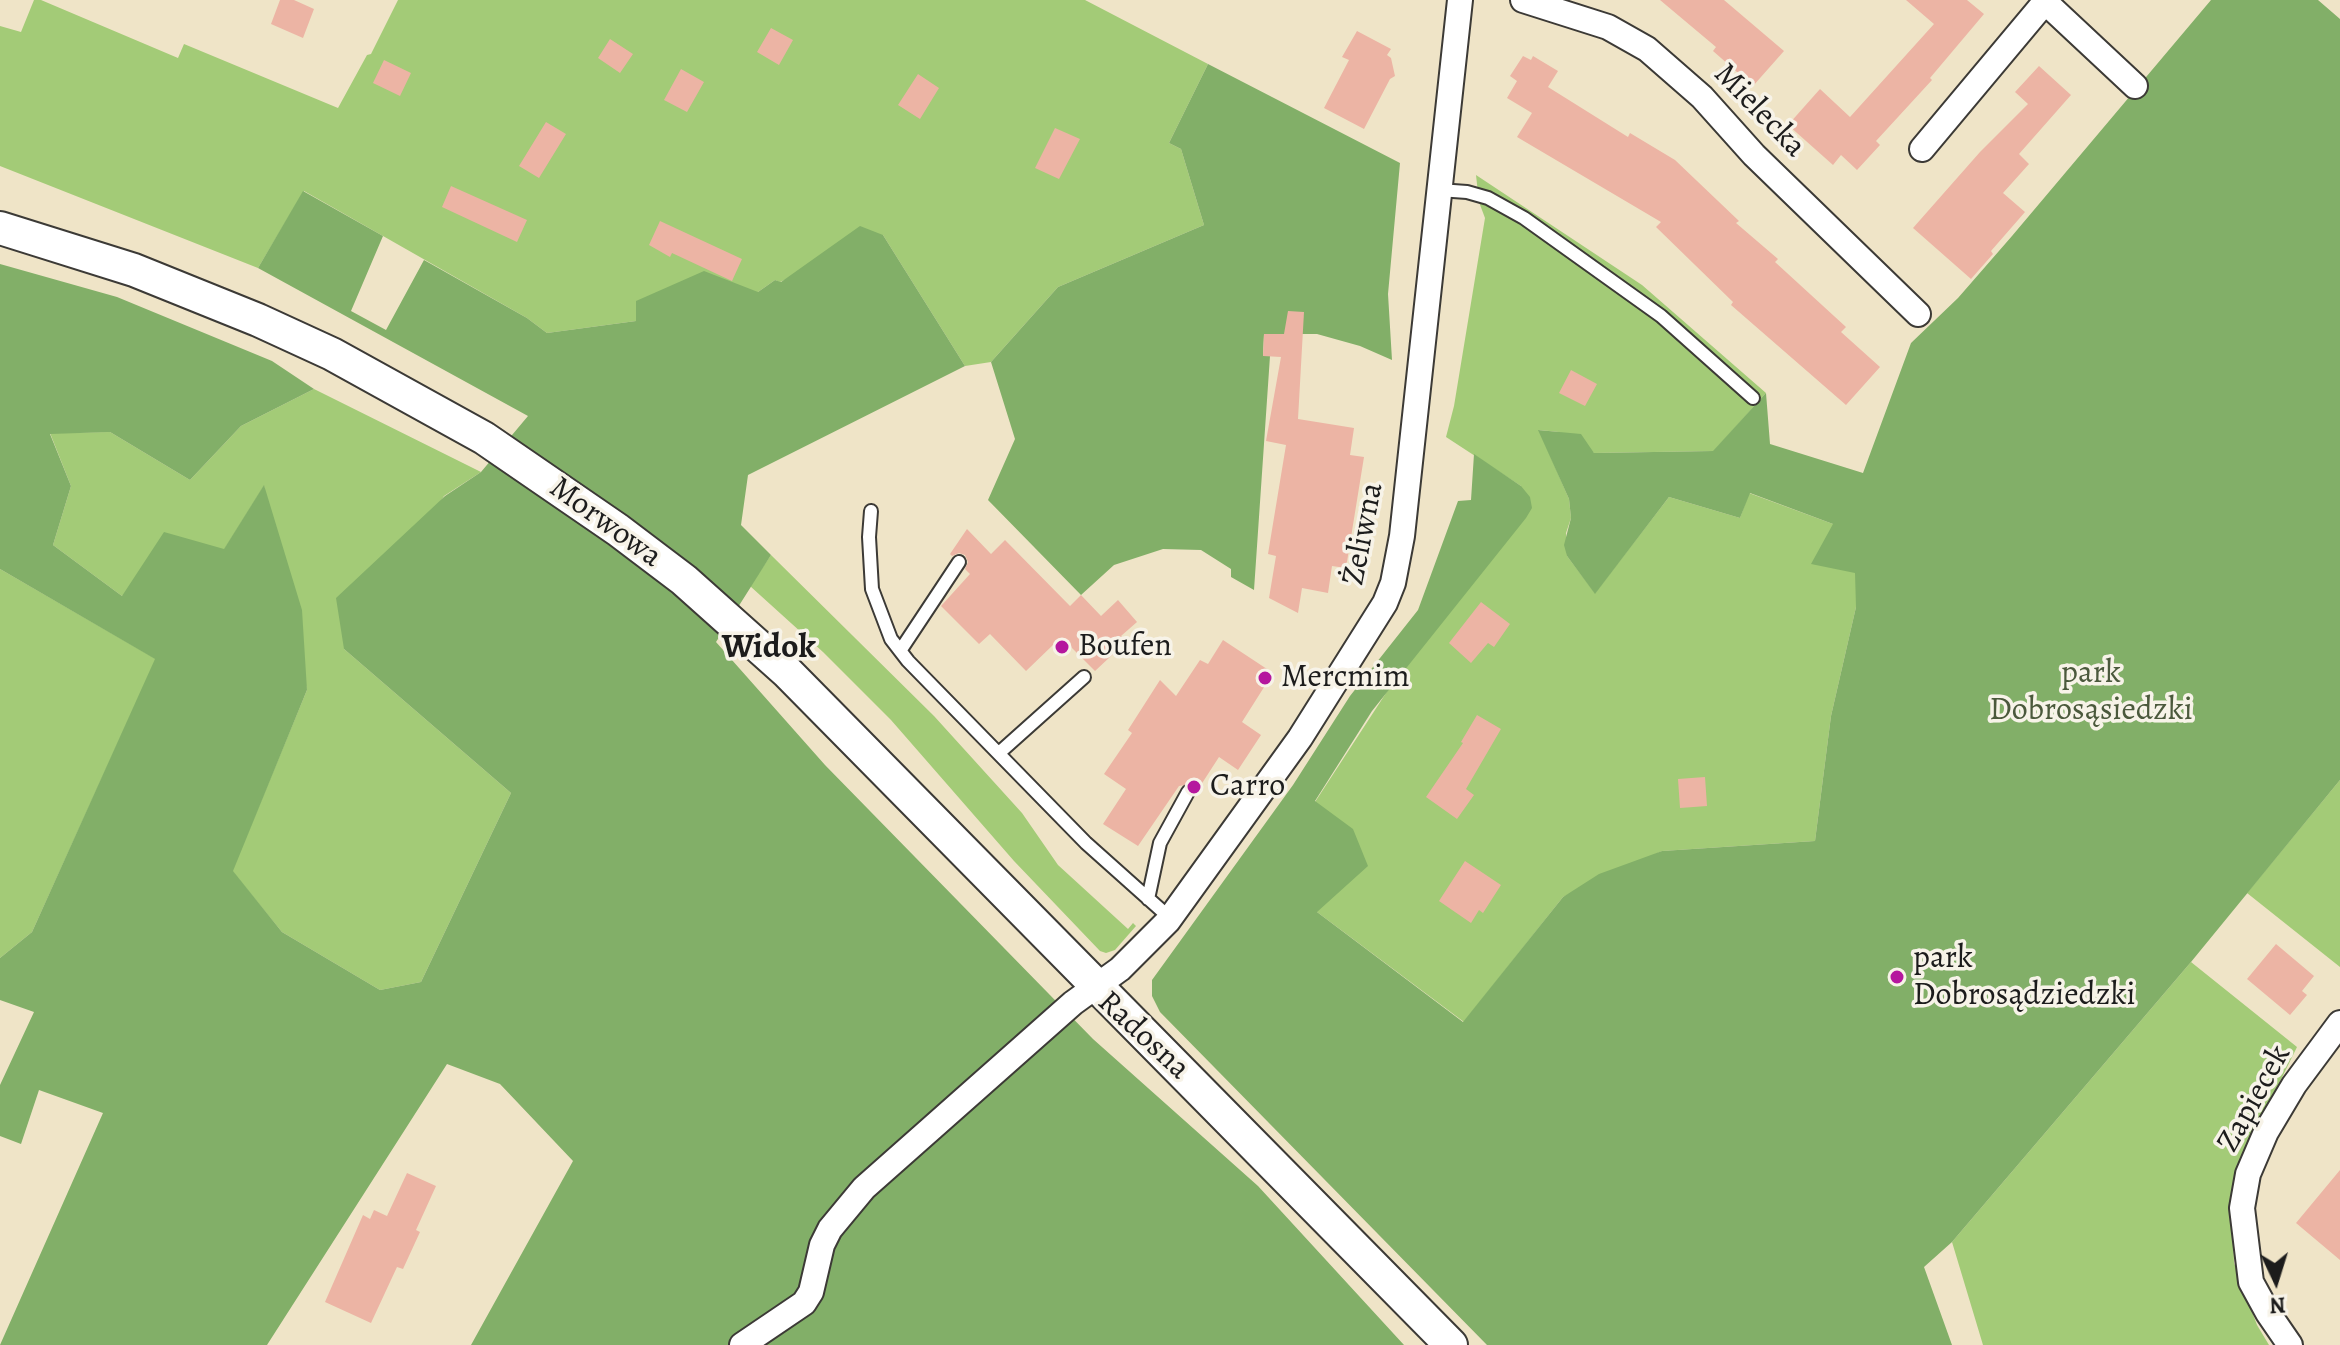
<!DOCTYPE html>
<meta charset="utf-8">
<style>
body{margin:0}
#map{position:relative;width:2340px;height:1345px;overflow:hidden;background:#efe4c7;font-family:Alegreya,serif}
canvas{display:block}
.north{position:absolute;left:2236px;top:1241px;width:80px;height:80px;-webkit-text-stroke:6px #f7f3e8;paint-order:stroke;rotate:176deg;font-size:22px;font-weight:700;line-height:32px;text-align:center;color:#1c1c1c}
.north::after{content:'';display:block;margin:auto;width:28px;height:36px;background:#1c1c1c;clip-path:polygon(50% 0,100% 100%,50% 72%,0 100%)}
</style>
<div id="map">
<canvas width="2340" height="1345"></canvas>
<div class="north">N</div>
</div>
<script>
const ctx = document.querySelector('canvas').getContext('2d');
ctx.lineJoin = 'round';
function fill(path, color) {
  ctx.fillStyle = color;
  ctx.fill(path, 'evenodd');
}
function shape(rows) {
  const path = new Path2D();
  for (const r of rows) {
    path.moveTo(r[0], r[1]);
    for (let i = 2; i < r.length; i += 2) path.lineTo(r[i], r[i + 1]);
  }
  return path;
}
function trace(path, color, width, dash) {
  ctx.strokeStyle = color;
  ctx.lineWidth = width;
  ctx.lineCap = dash ? 'butt' : 'round';
  ctx.setLineDash(dash || []);
  ctx.stroke(path);
}
function write(font, color, halo, rows, align = 'center') {
  ctx.font = font + ' Alegreya,serif';
  ctx.lineWidth = 7;
  ctx.setLineDash([]);
  ctx.textBaseline = 'middle';
  ctx.strokeStyle = halo;
  ctx.fillStyle = color;
  for (const [text, x, y, turn = 0] of rows) {
    ctx.save();
    ctx.translate(x, y);
    ctx.rotate((+turn || 0) * Math.PI / 180);
    ctx.textAlign = isNaN(turn) ? turn : align;
    if (halo) ctx.strokeText(text, 0, 0);
    ctx.fillText(text, 0, 0);
    ctx.restore();
  }
}
const green = shape([
 [34,0,41,0,178,58,184,44,338,108,367,55,371,54,398,0,1085,0,1208,64,1169,143,1181,149,1204,225,1058,287,991,362,965,366,883,235,780,282,775,280,758,292,636,321,547,333,527,318,304,191,258,268,0,166,0,26,21,32],
 [1476,175,1642,285,1766,393,1714,451,1594,453,1559,432,1539,430,1569,499,1571,518,1566,533,1567,556,1595,593,1669,497,1740,518,1749,493,1833,524,1856,573,1856,607,1831,716,1815,841,1662,851,1563,897,1464,1022,1317,912,1315,802,1521,486,1446,437,1454,406,1485,218,1479,202],
 [314,389,481,472,444,496,344,649,511,793,421,982,380,990,282,932,232,871,307,690,264,486,224,550,122,596,53,545,71,486,50,433,110,432,190,480,241,426],
 [771,555,934,716,1022,813,1058,865,1128,929,1133,923,1136,926,1115,950,1106,953,1100,951,1014,861,891,720,823,652,750,586],
 [0,569,156,659,32,932,0,958],
 [2340,780,2340,967,2247,893],
 [2191,962,2297,1047,2237,1169,2232,1206,2234,1263,2257,1325,2269,1345,1983,1345,1952,1242]
]);
const forest = shape([
 [2211,0,2318,0,2340,19,2340,780,2191,962,1952,1242,1924,1267,1952,1345,1487,1345,1160,1012,1152,996,1152,980,1293,785,1350,696,1418,610,1458,501,1471,500,1474,454,1521,486,1530,497,1532,508,1526,518,1372,711,1315,801,1353,829,1368,866,1317,912,1463,1022,1563,897,1599,874,1662,851,1815,841,1831,716,1856,607,1855,573,1811,564,1833,524,1750,493,1740,518,1669,497,1595,594,1567,556,1564,545,1571,518,1569,499,1538,430,1581,434,1594,453,1713,451,1766,393,1770,444,1863,473,1911,343,1958,298,2012,236],
 [1208,64,1400,163,1388,294,1392,360,1360,346,1317,334,1264,334,1263,356,1270,356,1254,590,1231,577,1231,569,1201,550,1163,549,1114,565,1081,595,988,500,1015,439,991,362,1058,287,1204,225,1181,149,1169,143],
 [303,191,383,236,351,311,386,330,424,260,527,318,547,333,636,321,636,301,704,271,758,292,775,280,781,282,860,226,883,235,965,366,748,475,741,525,771,555,716,642,825,765,1093,1039,1258,1186,1404,1345,471,1345,573,1161,500,1084,447,1064,267,1345,0,1345,103,1113,39,1090,21,1144,0,1136,0,1085,34,1012,0,1000,0,958,32,932,155,659,0,569,0,264,117,297,272,361,314,389,241,426,190,480,110,432,50,434,71,486,53,545,122,596,164,532,224,549,264,485,302,610,307,690,233,871,282,932,380,990,421,982,511,793,344,649,336,598,445,496,481,472,528,416,258,268]
]);
const building = shape([
 [280,0,294,0,314,9,303,38,271,24],
 [1660,0,1724,0,1784,51,1753,86,1713,51,1716,47],
 [1906,0,1967,0,1984,14,1930,78,1932,80,1876,141,1880,145,1857,170,1841,155,1833,165,1788,125,1820,89,1850,117,1934,24],
 [771,28,793,40,779,65,757,52],
 [1357,31,1391,49,1387,55,1391,58,1395,76,1390,79,1364,129,1324,108,1349,60,1342,57],
 [610,39,633,54,620,73,598,58],
 [1523,56,1531,60,1533,56,1558,71,1548,87,1628,137,1630,133,1675,160,1739,221,1736,223,1778,259,1775,262,1846,327,1841,332,1880,367,1846,405,1731,305,1733,302,1656,227,1661,222,1517,137,1532,113,1507,98,1517,81,1510,76],
 [384,60,411,73,400,96,373,83],
 [2039,66,2071,95,2019,154,2029,164,2003,193,2025,212,1991,251,1993,254,1971,279,1913,228,1980,152,2028,104,2015,92],
 [681,69,704,82,687,112,664,100],
 [918,74,939,88,920,119,898,105],
 [546,122,566,134,539,178,519,166],
 [1055,128,1080,139,1059,179,1035,168],
 [451,186,527,220,517,242,442,207],
 [660,221,742,259,732,281,672,253,670,257,649,245],
 [1288,311,1304,312,1298,419,1354,428,1350,455,1364,457,1346,568,1332,566,1328,593,1302,588,1298,613,1269,598,1276,556,1268,554,1286,445,1266,441,1281,357,1263,356,1264,334,1284,334],
 [1571,370,1597,384,1585,406,1559,393],
 [967,529,991,554,1005,540,1070,606,1081,595,1101,616,1118,600,1137,622,1121,636,1126,642,1095,671,1069,645,1061,653,1053,645,1026,671,990,634,979,644,941,606,970,574,965,569,968,562,965,555,959,553,952,556,950,554],
 [1481,602,1510,624,1494,647,1488,643,1471,663,1449,643],
 [1223,640,1273,673,1242,722,1261,735,1238,770,1219,757,1197,791,1192,784,1179,786,1138,846,1103,824,1126,789,1104,774,1132,733,1128,730,1160,680,1176,696,1200,660,1208,664],
 [1477,715,1501,729,1466,789,1474,795,1457,819,1426,797,1463,743,1461,742],
 [1705,777,1707,806,1680,808,1678,779],
 [1465,861,1501,885,1483,913,1479,910,1471,923,1439,901],
 [2276,944,2314,976,2302,991,2307,995,2290,1015,2247,979],
 [2340,1170,2340,1260,2296,1223],
 [407,1173,436,1186,416,1230,420,1232,403,1269,397,1267,371,1323,325,1302,363,1215,370,1219,374,1210,387,1216]
]);
const service = shape([
 [1439,190,1467,192,1488,198,1524,218,1661,316,1753,398],
 [871,511,869,537,872,589,891,639,908,661,1086,843,1170,918],
 [900,651,959,562],
 [999,753,1084,677],
 [1148,899,1160,843,1188,792]
]);
const minor = shape([
 [1523,0,1608,27,1647,49,1702,97,1754,155,1918,314],
 [2043,0,2135,86],
 [1922,149,2045,2],
 [742,1345,804,1303,811,1292,822,1245,830,1229,864,1188,1073,1003,1120,969,1168,921,1300,738,1385,603,1393,583,1402,536,1460,0],
 [2290,1345,2268,1313,2251,1282,2242,1208,2248,1174,2266,1132,2294,1085,2340,1023]
]);
const secondary = shape([
 [0,228,134,270,258,320,332,354,484,438,618,530,684,580,787,672,1451,1345]
]);
const markers = [
 [1062,647,8,"#b5179e"],
 [1265,678,8,"#b5179e"],
 [1194,787,8,"#b5179e"],
 [1897,977,8,"#b5179e"]
];
const streetNames = [
 ["Mielecka",1759,111,46],
 ["Morwowa",605,523,36],
 ["Żeliwna",1364,534,-79],
 ["Radosna",1143,1036,43],
 ["Zapiecek",2255,1099,-61]
];
const poiNames = [
 ["Boufen",1078,647],
 ["Mercmim",1281,678],
 ["Carro",1210,787],
 ["park",1913,959],
 ["Dobrosądziedzki",1913,996]
];
const parkNames = [
 ["park",2091,674],
 ["Dobrosąsiedzki",2091,711]
];
const neighbourhoodNames = [
 ["Widok",769,649]
];
fill(green, '#a3cb77');
fill(forest, '#82af68');
fill(building, '#ecb4a4');
trace(service, '#3c3a36', 16);
trace(minor, '#3c3a36', 28);
trace(secondary, '#3c3a36', 36);
trace(service, '#fff', 12);
trace(minor, '#fff', 24);
trace(secondary, '#fff', 32);
for (const [x, y, r, color] of markers) {
  const dot = new Path2D();
  dot.arc(x, y, r, 0, 2 * Math.PI);
  ctx.fillStyle = color;
  ctx.fill(dot);
  trace(dot, '#f7f3e8', 3);
}
write('32px', '#1c1c1c', '#f7f3e8', streetNames);
write('32px', '#1c1c1c', '#f7f3e8', poiNames, 'left');
write('32px', '#4b593c', '#f7f3e8', parkNames);
write('bold 34px', '#1c1c1c', '#f7f3e8', neighbourhoodNames);
</script>
